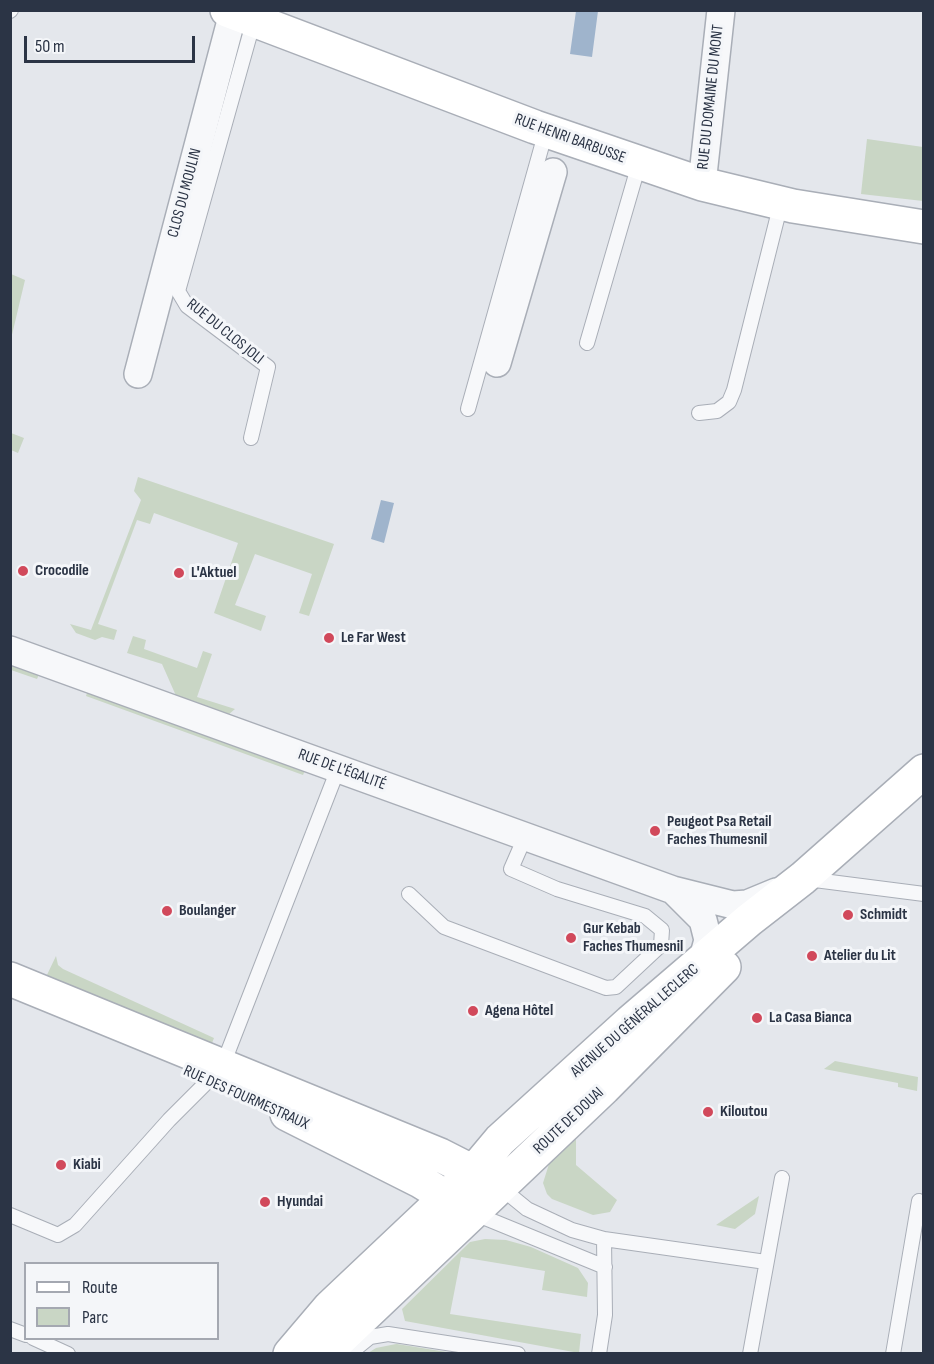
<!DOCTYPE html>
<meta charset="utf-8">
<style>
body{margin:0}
#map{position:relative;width:934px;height:1364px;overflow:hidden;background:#e4e7ec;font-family:"Sofia Sans Condensed",sans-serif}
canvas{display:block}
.frame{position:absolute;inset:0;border:12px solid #2b3445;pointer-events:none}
.legend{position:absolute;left:24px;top:1262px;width:195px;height:78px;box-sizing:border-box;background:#f4f6f9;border:2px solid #a4a8b1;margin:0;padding:8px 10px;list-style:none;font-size:18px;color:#2b3445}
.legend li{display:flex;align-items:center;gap:12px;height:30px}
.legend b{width:30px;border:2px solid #a4a8b1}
.scale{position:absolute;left:24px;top:36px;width:171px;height:27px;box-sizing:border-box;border:3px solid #2b3445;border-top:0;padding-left:8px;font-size:18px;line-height:21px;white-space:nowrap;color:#2b3445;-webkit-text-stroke:4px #f4f6f9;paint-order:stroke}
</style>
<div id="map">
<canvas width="934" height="1364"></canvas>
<div class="frame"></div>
<ul class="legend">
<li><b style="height:8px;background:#fff"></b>Route</li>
<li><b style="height:16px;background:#c9d6c5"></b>Parc</li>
</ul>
<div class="scale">50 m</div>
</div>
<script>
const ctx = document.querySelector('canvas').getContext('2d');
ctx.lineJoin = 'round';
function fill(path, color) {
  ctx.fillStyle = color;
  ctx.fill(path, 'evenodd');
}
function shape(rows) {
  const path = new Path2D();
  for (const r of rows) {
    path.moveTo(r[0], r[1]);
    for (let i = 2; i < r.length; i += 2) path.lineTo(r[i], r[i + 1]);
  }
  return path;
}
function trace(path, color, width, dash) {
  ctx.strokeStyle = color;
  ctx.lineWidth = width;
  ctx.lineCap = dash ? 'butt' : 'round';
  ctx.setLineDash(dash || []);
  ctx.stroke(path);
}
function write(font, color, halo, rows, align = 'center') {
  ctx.font = font + ' "Sofia Sans Condensed",sans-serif';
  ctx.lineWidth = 6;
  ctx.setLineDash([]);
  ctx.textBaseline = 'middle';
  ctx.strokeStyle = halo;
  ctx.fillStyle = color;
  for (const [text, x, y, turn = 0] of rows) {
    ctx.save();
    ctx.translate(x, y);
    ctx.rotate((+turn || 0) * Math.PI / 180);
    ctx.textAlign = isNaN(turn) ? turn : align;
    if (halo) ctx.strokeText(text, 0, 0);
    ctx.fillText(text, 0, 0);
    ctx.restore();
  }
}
const green = shape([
 [867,139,923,147,923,201,861,194],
 [11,274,25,280,11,339],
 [11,433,24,438,18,453,11,450],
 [138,477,334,544,309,616,299,613,312,574,255,554,235,605,266,616,261,631,214,613,238,543,154,513,150,524,137,520,98,624,117,630,114,640,102,637,95,640,76,633,70,624,91,630,141,500,134,491],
 [133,636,146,640,144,649,197,668,203,651,212,654,197,697,235,709,228,715,177,698,162,664,127,653],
 [10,663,40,672,37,679,11,670],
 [88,690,306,768,303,775,86,696],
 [56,956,58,965,63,969,214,1038,210,1048,45,979],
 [835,1061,918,1077,917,1091,898,1087,898,1083,824,1069],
 [576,1139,576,1165,617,1200,610,1212,593,1215,552,1199,547,1194,543,1183,549,1164],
 [759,1196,755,1214,735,1229,716,1225],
 [485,1239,506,1240,531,1247,578,1268,588,1283,587,1297,542,1290,545,1271,461,1257,450,1314,581,1334,579,1353,405,1321,402,1309,470,1242],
 [396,1344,397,1344,453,1353,368,1353,376,1348]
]);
const water = shape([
 [576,11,598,11,592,57,570,54],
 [381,500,394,503,384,543,371,539]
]);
const lane = shape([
 [10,11,11,10],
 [587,343,639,164],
 [468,409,546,131],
 [699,413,717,411,729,402,734,390,781,203],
 [251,438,268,367,187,306,178,291,254,20],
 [807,879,924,894],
 [409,894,444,927,606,988,616,987,661,945,662,930,645,916,557,889,511,869,525,837],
 [500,1187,527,1209,572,1230,604,1239],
 [473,1213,605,1267],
 [10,1215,58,1235,75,1225,169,1120,222,1067,338,769],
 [10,1329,26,1335],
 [33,1338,68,1354],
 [349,1354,370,1337,388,1334,518,1354],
 [599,1354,605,1315,604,1239,766,1262],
 [750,1354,782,1178],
 [893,1354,919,1201]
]);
const street = shape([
 [702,184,721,10],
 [497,363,553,172],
 [138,374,233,13],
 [10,650,673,890,733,905,747,904,776,892],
 [674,891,703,920,708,940,702,962]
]);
const secondary = shape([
 [227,10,535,127,702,184,793,206,924,227],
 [10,979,440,1155,491,1181],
 [287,1114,420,1181,464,1208],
 [290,1354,330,1307,474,1171,500,1140,630,1022,749,920,803,878,924,771],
 [324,1354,604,1088,724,967]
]);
const markers = [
 [23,571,6,"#d1495b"],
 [179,573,6,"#d1495b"],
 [329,638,6,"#d1495b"],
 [655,831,6,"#d1495b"],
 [167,911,6,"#d1495b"],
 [848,915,6,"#d1495b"],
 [571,938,6,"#d1495b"],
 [812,956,6,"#d1495b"],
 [473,1011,6,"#d1495b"],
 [757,1018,6,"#d1495b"],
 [708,1112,6,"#d1495b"],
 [61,1165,6,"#d1495b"],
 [265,1202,6,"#d1495b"]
];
const streetNames = [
 ["RUE DU DOMAINE DU MONT",711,97,-84],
 ["RUE HENRI BARBUSSE",570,139,20],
 ["CLOS DU MOULIN",185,193,-75],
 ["RUE DU CLOS JOLI",225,332,39],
 ["RUE DE L'ÉGALITÉ",342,770,20],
 ["AVENUE DU GÉNÉRAL LECLERC",635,1021,-41],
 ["RUE DES FOURMESTRAUX",246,1098,24],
 ["ROUTE DE DOUAI",569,1121,-43]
];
const poiNames = [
 ["Crocodile",35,571],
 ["L'Aktuel",191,573],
 ["Le Far West",341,638],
 ["Peugeot Psa Retail",667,822],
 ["Faches Thumesnil",667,840],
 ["Boulanger",179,911],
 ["Schmidt",860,915],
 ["Gur Kebab",583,929],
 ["Faches Thumesnil",583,947],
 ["Atelier du Lit",824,956],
 ["Agena Hôtel",485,1011],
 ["La Casa Bianca",769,1018],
 ["Kiloutou",720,1112],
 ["Kiabi",73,1165],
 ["Hyundai",277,1202]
];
fill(green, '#c9d6c5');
fill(water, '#9fb4cc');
trace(lane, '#a9aeb7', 16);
trace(street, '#a9aeb7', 30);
trace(secondary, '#a9aeb7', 36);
trace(lane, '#f7f8fa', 14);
trace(street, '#f7f8fa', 27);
trace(secondary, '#fff', 33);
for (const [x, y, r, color] of markers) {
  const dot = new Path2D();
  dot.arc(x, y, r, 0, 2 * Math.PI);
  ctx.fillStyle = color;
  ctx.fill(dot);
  trace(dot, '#f4f6f9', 2);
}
write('16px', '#2b3445', '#f4f6f9', streetNames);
write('bold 16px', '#2b3445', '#f4f6f9', poiNames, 'left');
</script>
